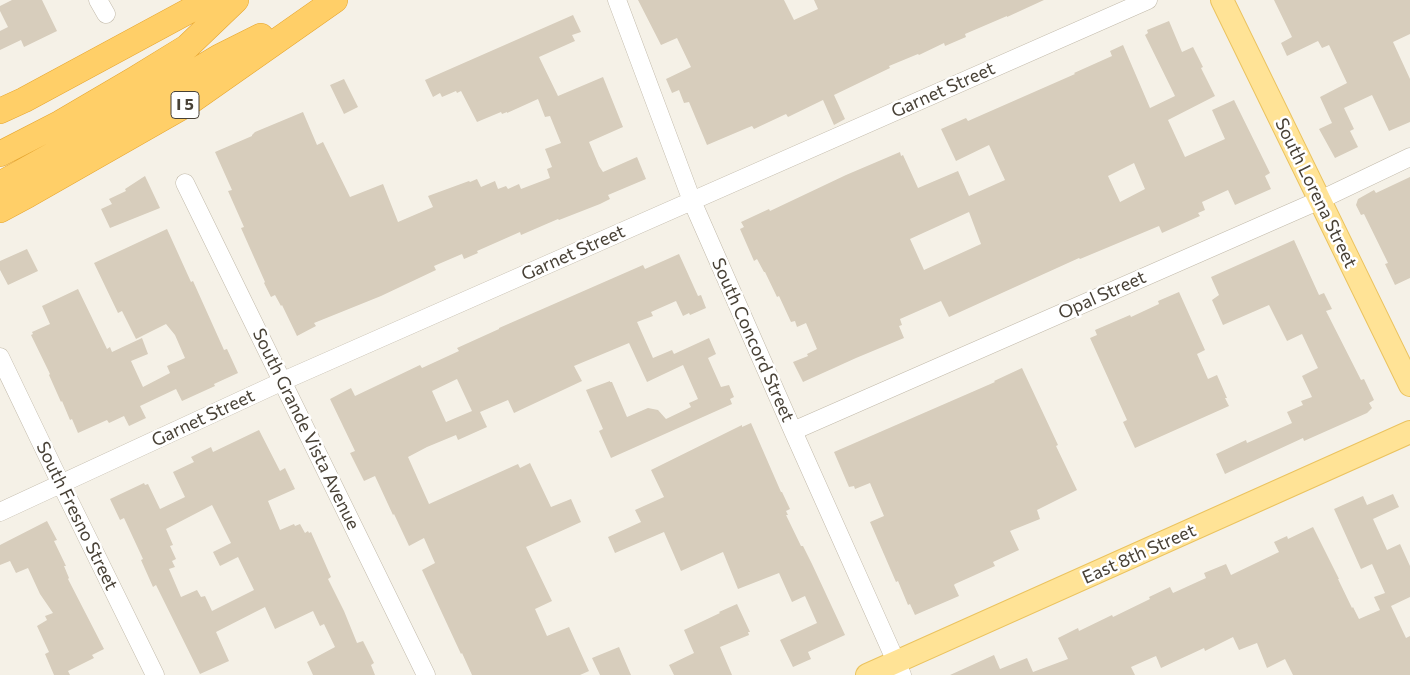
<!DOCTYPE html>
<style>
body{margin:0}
canvas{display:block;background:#f5f1e7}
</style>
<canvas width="1410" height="675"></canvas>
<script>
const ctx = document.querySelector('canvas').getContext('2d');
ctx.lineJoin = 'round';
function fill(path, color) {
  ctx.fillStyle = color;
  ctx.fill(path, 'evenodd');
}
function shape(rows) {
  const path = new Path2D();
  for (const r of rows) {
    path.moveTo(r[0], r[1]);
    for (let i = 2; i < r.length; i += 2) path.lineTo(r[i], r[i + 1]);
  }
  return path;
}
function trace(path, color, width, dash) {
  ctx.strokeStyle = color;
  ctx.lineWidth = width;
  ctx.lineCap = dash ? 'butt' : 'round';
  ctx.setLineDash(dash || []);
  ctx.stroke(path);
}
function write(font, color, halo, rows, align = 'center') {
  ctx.font = font + ' Commissioner,sans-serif';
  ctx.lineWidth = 5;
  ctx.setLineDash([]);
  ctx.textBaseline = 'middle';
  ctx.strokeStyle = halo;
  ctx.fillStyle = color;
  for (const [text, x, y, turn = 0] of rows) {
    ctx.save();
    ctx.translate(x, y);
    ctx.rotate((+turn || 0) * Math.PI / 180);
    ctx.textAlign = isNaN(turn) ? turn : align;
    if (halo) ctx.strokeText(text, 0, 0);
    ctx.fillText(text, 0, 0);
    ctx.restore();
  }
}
const building = shape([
 [12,0,42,0,57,31,24,47,21,40,0,50,0,31,8,27,0,11,0,6],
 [638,0,784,0,794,20,818,9,814,0,1044,0,1007,17,1007,16,965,34,966,37,945,46,944,43,919,55,918,54,889,66,890,68,834,95,845,119,834,125,823,100,788,117,786,114,754,129,752,126,747,128,707,145,689,102,684,103,679,90,672,93,666,79,691,67,677,38,661,45],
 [1274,0,1410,0,1410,34,1393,42,1410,79,1410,122,1389,131,1372,95,1344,108,1354,129,1350,131,1358,147,1335,158,1319,129,1332,123,1320,97,1347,83,1329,45,1322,48,1318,41,1287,56,1281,43,1292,37],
 [573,15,581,32,572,35,575,41,539,57,558,96,603,77,623,127,589,142,599,166,603,172,637,157,646,179,608,195,610,199,600,204,559,220,558,219,521,235,520,232,477,251,478,253,464,259,462,254,434,266,436,270,381,296,314,323,316,326,297,336,282,305,281,306,275,295,271,297,264,283,265,282,241,228,244,227,228,191,232,190,215,152,252,136,252,135,255,132,303,112,317,145,323,142,350,197,383,184,398,222,433,207,428,196,469,181,470,182,477,179,481,187,495,181,498,189,506,186,508,189,519,184,521,189,550,178,547,169,552,167,545,149,561,143,550,116,545,117,538,99,507,113,507,112,502,114,501,112,477,122,461,91,457,93,456,91,442,97,440,93,433,97,425,80],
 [1169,21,1182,52,1193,47,1203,67,1201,68,1215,96,1168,120,1185,157,1225,139,1212,110,1234,100,1270,173,1265,176,1271,189,1235,205,1228,190,1202,202,1205,210,1198,213,1200,216,1162,233,1159,226,1080,259,1079,258,949,317,941,301,900,319,902,325,899,326,904,338,856,358,803,382,793,362,808,356,807,354,817,349,806,323,797,327,795,321,791,322,779,296,777,297,765,272,764,272,757,259,754,261,740,229,744,227,741,222,769,209,770,211,846,175,900,152,901,156,903,155,918,188,958,171,969,196,1005,180,989,145,956,161,941,129,966,118,968,121,1075,74,1074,73,1112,56,1110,51,1123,45,1150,108,1175,96,1145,35,1148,33,1147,30],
 [1134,163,1145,189,1120,202,1108,176],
 [969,212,981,244,924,270,910,239],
 [344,79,358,107,344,114,330,85],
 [145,176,160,208,110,228,101,209,112,204,109,199,126,191,125,189],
 [1410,177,1410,278,1395,285,1385,264,1388,263,1364,214,1361,215,1356,205,1358,199,1374,190,1376,193],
 [167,229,191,282,193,281,224,350,227,349,238,373,214,384,215,386,182,401,176,389,140,406,146,418,129,426,124,416,109,423,107,420,78,433,72,419,70,420,62,401,61,402,49,375,50,374,31,335,33,334,32,332,50,324,42,306,78,289,107,349,110,347,112,352,142,338,148,354,131,361,143,387,170,373,167,366,185,358,175,335,166,324,136,339,122,311,118,313,94,263],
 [1294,240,1319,295,1324,293,1332,309,1326,311,1361,380,1364,379,1374,400,1369,403,1372,408,1367,413,1304,441,1303,438,1225,474,1216,454,1246,440,1247,443,1292,423,1287,412,1303,405,1301,401,1312,397,1302,376,1318,368,1302,334,1287,341,1269,305,1223,325,1212,300,1219,295,1211,277],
 [27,249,38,271,8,285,0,270,0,261],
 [679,254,698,296,701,295,706,308,690,315,689,313,683,316,676,301,651,312,653,316,637,322,653,358,672,350,674,354,709,338,716,354,708,358,721,387,729,385,734,397,730,399,732,404,611,458,599,431,603,429,586,390,610,381,610,382,612,382,627,417,648,408,658,410,666,419,691,407,689,403,698,399,683,365,647,382,629,343,574,366,582,381,514,413,508,400,480,412,487,427,458,440,456,435,427,447,408,457,429,504,518,464,520,468,530,463,551,507,571,499,581,522,526,547,552,601,535,609,547,636,569,627,589,671,580,675,472,675,462,653,461,654,422,570,435,563,424,538,409,546,394,514,393,515,375,476,364,481,350,453,355,451,330,399,351,388,355,396,420,365,422,368,459,351,457,348,499,329,499,328,643,265,645,269],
 [457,379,472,411,446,422,432,391],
 [1179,292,1205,350,1197,354,1208,379,1217,375,1227,398,1225,398,1229,406,1135,448,1123,422,1127,420,1090,338,1097,335,1095,330,1130,315,1131,317,1159,304,1158,301],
 [1022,368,1058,445,1056,446,1077,490,1037,510,1040,519,1010,531,1019,550,993,562,995,566,955,584,954,585,959,596,915,615,910,604,908,605,898,581,896,582,870,522,884,516,870,483,855,489,854,486,849,487,834,452,995,382,994,381],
 [751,423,781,492,782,492,790,509,786,511,788,515,786,515,801,546,803,546,812,564,845,635,808,652,811,659,793,667,780,640,817,623,805,596,792,602,779,573,738,589,723,552,681,571,664,532,615,553,608,537,641,522,635,510,664,497,651,470,742,425,742,427],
 [259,430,280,471,285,468,295,489,268,501,280,530,294,524,295,526,300,524,305,533,308,531,309,533,311,532,331,577,328,579,344,611,357,643,363,641,374,663,371,665,375,675,313,675,307,662,335,647,324,624,320,626,313,611,275,629,265,607,216,632,229,661,200,674,156,585,153,587,141,560,143,559,124,518,120,520,110,499,144,483,145,485,148,484,160,509,185,497,173,472,194,462,191,457,211,447,213,452],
 [212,505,231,543,213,552,220,566,238,557,254,590,212,611,205,596,201,597,197,590,181,597,169,569,175,567,172,561,176,559,170,546,173,545,166,529],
 [1393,494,1399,507,1373,519,1387,550,1400,544,1410,566,1410,597,1391,606,1406,638,1410,636,1410,675,1293,675,1285,659,1267,668,1257,643,1239,650,1233,637,1205,651,1204,648,1161,668,1156,656,1131,667,1135,675,950,675,994,655,1000,669,1027,658,1033,672,1068,659,1058,638,1078,628,1079,631,1112,615,1113,617,1150,599,1149,597,1170,587,1173,593,1206,578,1204,573,1226,564,1231,575,1279,552,1274,542,1287,536,1288,539,1313,527,1339,579,1338,579,1352,608,1353,607,1359,619,1380,610,1374,597,1385,593,1372,564,1361,569,1334,509,1363,496,1367,505],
 [47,521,57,540,54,541,66,566,64,566,69,578,68,579,104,649,92,655,94,658,68,671,70,675,54,675,45,654,49,652,37,626,47,620,45,616,53,613,40,594,28,568,16,573,10,561,0,565,0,545],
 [737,604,750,632,748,632,749,635,720,647,732,675,674,675,669,665,694,653,684,630,720,613,719,612],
 [619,647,631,675,600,675,592,658]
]);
const minor = shape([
 [98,0,106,14],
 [617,0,692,201,793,431,902,675],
 [185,183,426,675],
 [0,357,61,484,155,675],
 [793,431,1320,200,1410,157],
 [0,512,283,381,1148,0]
]);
const major = shape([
 [1222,0,1410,385],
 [867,675,1410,432]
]);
const highway = shape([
 [0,111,24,100,209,0],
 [0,154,60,123,135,79,187,47,236,0],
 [0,184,94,132,219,57,261,36],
 [0,210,28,195,184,106,335,0]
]);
const shields = [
 [185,105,28]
];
const shieldNames = [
 ["I 5",185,105]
];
const streetNames = [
 ["Garnet Street",943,90,-24],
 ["South Lorena Street",1316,193,64],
 ["Garnet Street",573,253,-24],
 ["Opal Street",1102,295,-24],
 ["South Concord Street",753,340,66],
 ["Garnet Street",203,418,-25],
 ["South Grande Vista Avenue",306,429,64],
 ["South Fresno Street",77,516,64],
 ["East 8th Street",1139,554,-24]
];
fill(building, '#d7cdbc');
trace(minor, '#c1b9a9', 19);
trace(major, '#ebc35f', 24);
trace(highway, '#e6a630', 26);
trace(minor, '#fff', 18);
trace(major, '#ffe396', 22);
trace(highway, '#ffcf68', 25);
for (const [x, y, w] of shields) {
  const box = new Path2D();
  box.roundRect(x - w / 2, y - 13.5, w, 27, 4);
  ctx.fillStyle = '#fff';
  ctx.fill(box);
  trace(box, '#484136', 1);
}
write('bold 16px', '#484136', null, shieldNames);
write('18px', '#484136', '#fff', streetNames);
</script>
